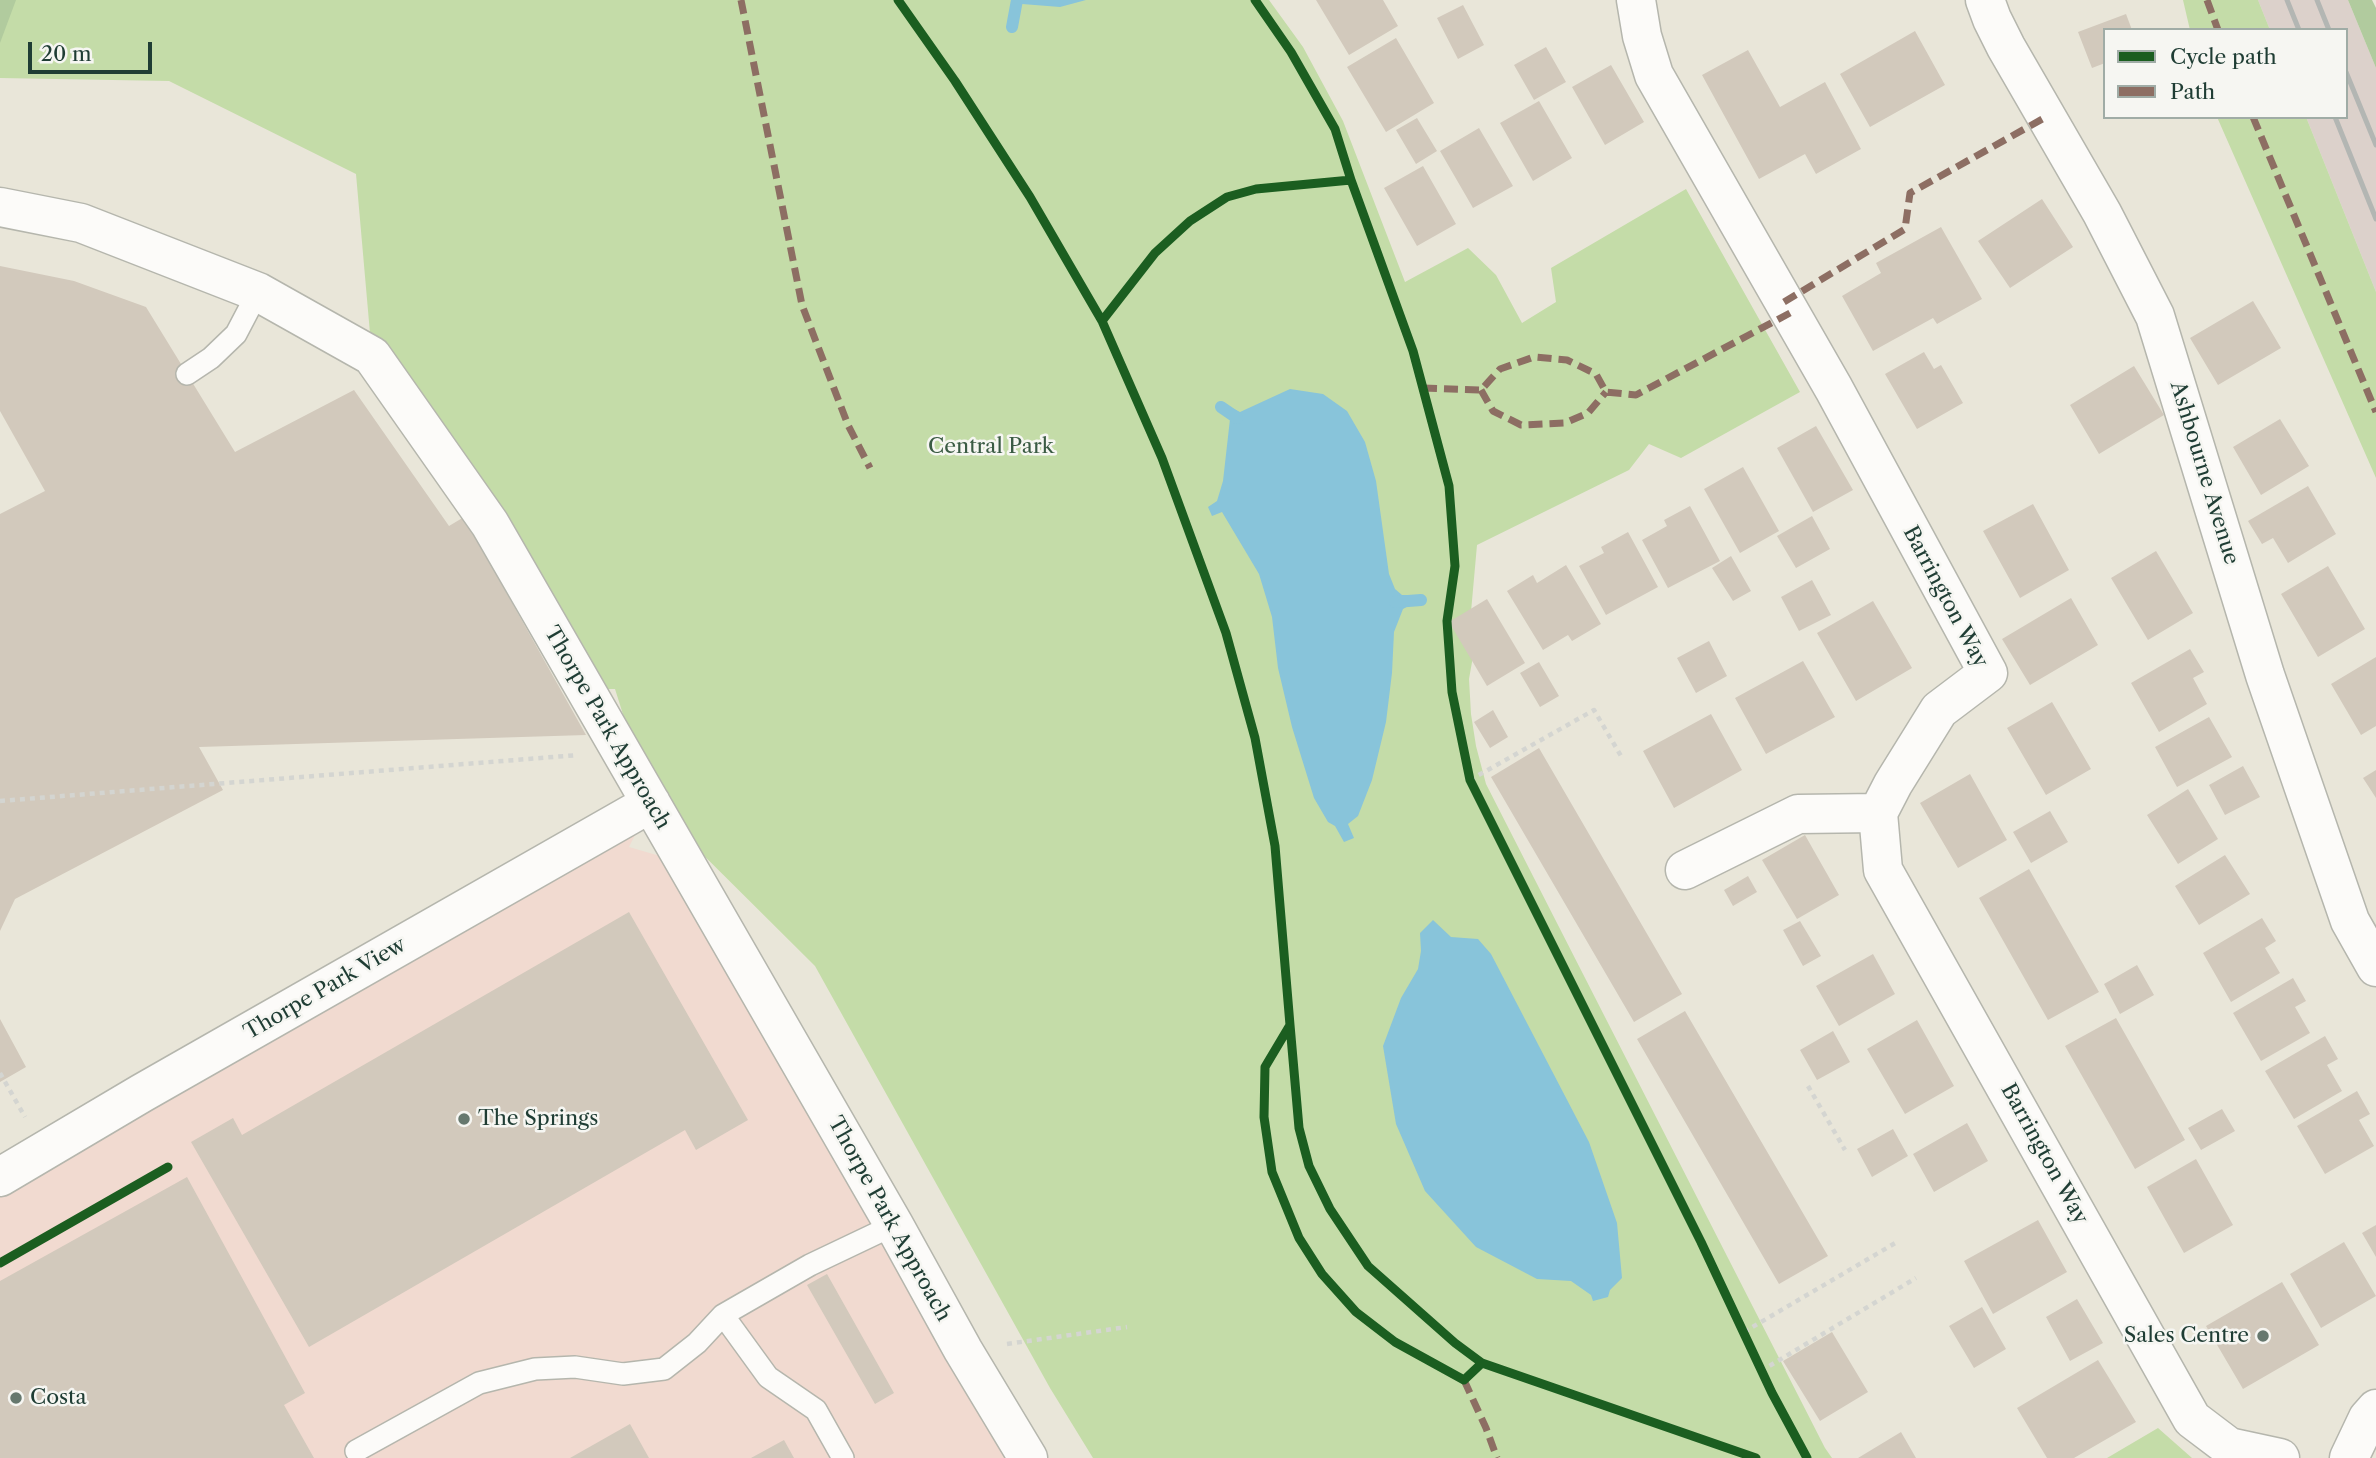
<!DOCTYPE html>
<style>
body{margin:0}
#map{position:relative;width:2376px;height:1458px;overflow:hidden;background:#e9e6d9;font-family:"Libre Caslon Text",serif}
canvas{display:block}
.legend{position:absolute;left:2103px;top:28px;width:245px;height:91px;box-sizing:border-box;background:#f6f6f2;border:2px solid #a0aca6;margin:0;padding:9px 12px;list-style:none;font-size:21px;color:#1f3d34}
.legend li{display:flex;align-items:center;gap:14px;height:35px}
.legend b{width:35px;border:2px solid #a0aca6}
.scale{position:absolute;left:28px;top:42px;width:124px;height:32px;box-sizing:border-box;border:4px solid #1f3d34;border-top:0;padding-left:9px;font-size:21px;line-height:24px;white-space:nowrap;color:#1f3d34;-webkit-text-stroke:5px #f6f6f2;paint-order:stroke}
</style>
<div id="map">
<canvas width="2376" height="1458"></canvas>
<ul class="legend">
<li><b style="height:9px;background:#1b5e20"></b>Cycle path</li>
<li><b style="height:9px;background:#8d6e63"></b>Path</li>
</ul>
<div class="scale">20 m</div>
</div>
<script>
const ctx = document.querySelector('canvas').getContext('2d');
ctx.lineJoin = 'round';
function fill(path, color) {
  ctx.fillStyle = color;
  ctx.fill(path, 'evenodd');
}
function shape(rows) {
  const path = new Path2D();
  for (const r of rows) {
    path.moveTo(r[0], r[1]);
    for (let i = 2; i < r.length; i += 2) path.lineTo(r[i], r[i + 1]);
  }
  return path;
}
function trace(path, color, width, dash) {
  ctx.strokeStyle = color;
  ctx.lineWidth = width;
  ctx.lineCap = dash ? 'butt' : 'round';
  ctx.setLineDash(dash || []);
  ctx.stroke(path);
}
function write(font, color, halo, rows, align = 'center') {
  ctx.font = font + ' "Libre Caslon Text",serif';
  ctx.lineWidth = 5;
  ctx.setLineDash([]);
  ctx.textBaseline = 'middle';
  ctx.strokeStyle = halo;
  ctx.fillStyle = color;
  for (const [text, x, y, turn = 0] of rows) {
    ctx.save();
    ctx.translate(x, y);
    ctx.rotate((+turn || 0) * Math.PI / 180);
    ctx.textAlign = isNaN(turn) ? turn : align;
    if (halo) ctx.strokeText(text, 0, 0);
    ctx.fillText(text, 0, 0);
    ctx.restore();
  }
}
const built = shape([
 [651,803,629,847,660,856,1021,1458,0,1458,0,1177]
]);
const industrial = shape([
 [2258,0,2348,0,2376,68,2376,292,2306,117,2346,117,2346,30,2270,30]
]);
const green = shape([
 [0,0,1269,0,1303,47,1343,121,1405,282,1468,248,1496,275,1522,323,1556,302,1551,268,1686,189,1800,392,1681,458,1649,444,1629,470,1477,545,1470,623,1475,645,1469,679,1471,714,1476,746,1486,784,1825,1448,1832,1458,1093,1458,1050,1388,815,966,651,803,615,689,584,689,372,356,356,174,169,81,0,78],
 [2183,0,2258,0,2270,30,2190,30],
 [2217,117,2306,117,2376,292,2376,478],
 [2158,1428,2192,1458,2107,1458]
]);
const forest = shape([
 [0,0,16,0,0,43],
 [2348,0,2372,0,2376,8,2376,68]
]);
const water = shape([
 [1016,0,1086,0,1060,7,1022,4],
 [1290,389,1323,394,1347,411,1365,442,1376,481,1389,574,1395,589,1402,595,1409,595,1412,604,1403,609,1394,632,1392,673,1386,722,1372,780,1358,816,1348,824,1354,838,1344,842,1335,826,1328,822,1314,798,1292,727,1278,668,1272,617,1259,574,1222,512,1212,516,1208,507,1217,501,1223,481,1230,419,1225,415,1230,407,1240,412],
 [1433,920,1451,937,1478,939,1491,954,1589,1142,1617,1223,1622,1278,1610,1290,1608,1297,1593,1301,1591,1295,1571,1281,1537,1279,1476,1247,1425,1191,1396,1124,1383,1046,1401,998,1418,969,1421,951,1420,933]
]);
const stream = shape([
 [1012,27,1017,0],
 [1221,407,1237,418],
 [1395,602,1421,600]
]);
const building = shape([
 [1316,0,1383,0,1398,26,1349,55],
 [1463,5,1484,45,1458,59,1437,18],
 [2126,14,2132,30,2105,30,2105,63,2092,68,2078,32],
 [1915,31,1945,85,1870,127,1840,74],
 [1396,38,1434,103,1386,132,1347,67],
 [1546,47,1566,82,1534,100,1514,65],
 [1748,50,1780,107,1825,82,1861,149,1816,174,1805,154,1759,179,1702,75],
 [1611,65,1644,122,1605,145,1572,87],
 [1539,101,1572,158,1533,181,1500,123],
 [1417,118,1437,151,1416,164,1396,130],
 [1479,128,1513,186,1473,208,1440,151],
 [1423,166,1456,224,1417,246,1384,188],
 [2042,199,2073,247,2010,288,1978,241],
 [1941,227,1982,299,1937,324,1933,318,1873,351,1842,296,1881,273,1876,263],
 [0,266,74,281,146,307,235,452,354,390,449,526,464,517,586,735,199,747,223,790,15,899,0,931,0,514,45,491,0,411],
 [2253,301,2281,348,2218,385,2190,338],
 [1924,352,1934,369,1941,365,1963,403,1917,429,1885,374],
 [2134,366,2164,415,2099,454,2070,405],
 [2280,419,2309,466,2261,495,2233,447],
 [1816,426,1853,490,1813,512,1777,448],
 [1743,467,1779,531,1740,553,1704,489],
 [2308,486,2336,534,2288,563,2273,538,2262,544,2248,521],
 [2033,504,2069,570,2020,598,1983,531],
 [1690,506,1720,561,1668,588,1642,540,1667,526,1664,520],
 [1812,516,1830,549,1796,568,1777,536],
 [1628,532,1658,587,1606,615,1579,566,1604,553,1601,547],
 [2156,551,2193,613,2148,640,2111,578],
 [1731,556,1751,591,1733,601,1712,568],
 [1566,565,1601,624,1572,641,1568,635,1543,650,1507,591,1533,575,1537,583],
 [2328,566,2365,629,2318,657,2281,594],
 [1812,580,1831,615,1799,631,1781,597],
 [2071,598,2098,645,2030,685,2002,639],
 [1487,599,1525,663,1487,686,1449,622],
 [1873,601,1912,668,1856,701,1817,633],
 [1709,641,1727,676,1696,693,1677,658],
 [2190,649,2204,672,2193,678,2207,704,2159,732,2131,683],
 [2376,657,2376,726,2361,735,2331,684],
 [1803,661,1835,717,1766,754,1735,698],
 [1539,662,1559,696,1540,707,1520,673],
 [2052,702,2091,769,2046,795,2007,728],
 [1493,710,1508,737,1490,748,1474,722],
 [1711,714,1742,770,1674,808,1643,751],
 [2209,717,2232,757,2177,787,2155,747],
 [1539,748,1682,994,1634,1022,1491,777],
 [2243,766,2260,797,2225,815,2209,785],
 [2376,770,2376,798,2363,778],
 [1970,774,2007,840,1958,868,1920,803],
 [2188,789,2218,839,2178,864,2147,815],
 [2050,811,2068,842,2031,863,2013,832],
 [1805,835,1839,895,1797,919,1762,860],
 [2225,855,2250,894,2199,925,2175,886],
 [2029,869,2099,992,2048,1020,1979,898],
 [1748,876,1757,892,1733,906,1724,890],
 [629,912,748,1120,696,1150,685,1130,309,1347,191,1142,233,1118,242,1135],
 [2262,918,2276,941,2265,948,2280,973,2231,1002,2203,953],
 [1800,921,1821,956,1803,966,1783,930],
 [1873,954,1895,994,1839,1026,1816,986],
 [2137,965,2154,995,2120,1014,2104,984],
 [2293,978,2306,1001,2295,1007,2310,1033,2261,1061,2233,1013],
 [1685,1011,1828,1256,1779,1284,1637,1039],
 [2116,1018,2185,1140,2135,1169,2065,1046],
 [0,1019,26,1067,0,1082],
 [1917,1020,1954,1086,1905,1114,1867,1049],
 [1833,1031,1850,1062,1817,1080,1800,1050],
 [2325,1036,2338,1059,2327,1065,2342,1091,2294,1119,2265,1071],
 [2357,1091,2370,1114,2359,1120,2374,1146,2325,1174,2297,1126],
 [2222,1109,2235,1131,2201,1150,2188,1128],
 [1967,1123,1988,1161,1934,1192,1913,1154],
 [1893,1129,1908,1156,1872,1177,1857,1149],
 [2196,1159,2233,1225,2184,1253,2147,1187],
 [187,1177,305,1393,284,1405,314,1458,0,1458,0,1281],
 [2038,1220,2067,1272,1993,1314,1964,1261],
 [2376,1225,2376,1257,2362,1233],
 [2344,1242,2376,1296,2321,1328,2290,1274],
 [827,1274,894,1393,875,1404,807,1285],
 [2282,1282,2319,1345,2243,1389,2206,1326],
 [2077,1299,2103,1343,2070,1361,2046,1317],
 [1982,1307,2006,1349,1974,1368,1949,1326],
 [1832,1332,1868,1392,1820,1421,1783,1361],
 [2098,1360,2136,1422,2074,1458,2047,1458,2017,1408],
 [630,1424,649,1458,570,1458],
 [1901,1432,1916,1458,1858,1458],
 [784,1440,794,1458,751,1458]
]);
const path = shape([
 [1470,780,1594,710,1621,756],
 [0,801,578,755],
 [0,1073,25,1117],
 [1808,1086,1845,1150],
 [1744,1332,1897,1242],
 [1007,1344,1127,1327],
 [1761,1371,1916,1278]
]);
const service = shape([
 [187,374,211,358,236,334,258,292],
 [723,1315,768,1377,816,1410,843,1458],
 [356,1451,479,1383,535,1369,575,1367,623,1374,664,1369,697,1343,723,1315,810,1265,894,1225]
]);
const minor = shape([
 [1636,0,1642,36,1654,75,1834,389,1988,673,1939,710,1893,784,1878,813,1883,870,2192,1419,2229,1447,2280,1458],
 [1985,0,1992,19,2006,47,2102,213,2155,316,2265,675,2350,921,2376,967],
 [0,207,81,223,258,292,372,356,490,524,894,1225,963,1350,1028,1458],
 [1685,870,1798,814,1878,813],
 [0,1177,142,1093,651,803],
 [2349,1458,2368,1418,2376,1409]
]);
const rail = shape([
 [2287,0,2299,30],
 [2317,0,2329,30],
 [2346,72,2376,145],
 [2335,117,2376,219]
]);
const quiet = shape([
 [741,0,802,305,848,425,870,468],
 [2207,0,2218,30],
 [2253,117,2376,412],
 [1784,302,1905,229,1910,193,2046,117],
 [1423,388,1481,390,1500,369,1534,357,1567,360,1596,374,1606,392,1636,395,1790,313],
 [1481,390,1493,411,1521,425,1565,423,1588,413,1606,392],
 [1464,1380,1486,1428,1497,1458]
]);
const cycleway = shape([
 [898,0,955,81,1030,197,1102,321,1162,458,1226,633,1255,738,1275,846,1290,1025,1265,1067,1264,1117,1272,1172,1299,1238,1322,1274,1356,1312,1395,1342,1464,1380,1482,1363,1756,1458],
 [1255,0,1291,52,1335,129,1351,180],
 [1102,321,1155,253,1190,221,1227,197,1256,189,1351,180,1413,351,1449,486,1455,566,1447,621,1452,692,1470,780,1701,1242,1772,1393,1807,1458],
 [1290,1025,1299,1128,1309,1166,1330,1209,1368,1266,1455,1343,1482,1363],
 [0,1263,168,1167]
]);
const markers = [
 [464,1119,7,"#66786e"],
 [2263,1336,7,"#66786e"],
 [16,1398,7,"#66786e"]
];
const parkNames = [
 ["Central Park",991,447]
];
const streetNames = [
 ["Ashbourne Avenue",2204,473,73],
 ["Barrington Way",1945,597,62],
 ["Thorpe Park Approach",607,728,60],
 ["Thorpe Park View",325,989,-30],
 ["Barrington Way",2044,1154,61],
 ["Thorpe Park Approach",889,1219,61]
];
const poiNames = [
 ["The Springs",478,1119],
 ["Sales Centre",2249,1336,"right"],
 ["Costa",30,1398]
];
fill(built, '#f1dad0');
fill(industrial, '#dcd1cb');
fill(green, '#c4dca8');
fill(forest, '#b1cb9e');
fill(water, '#88c4da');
trace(stream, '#88c4da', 12);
fill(building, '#d2c9bc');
trace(service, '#b5b6ad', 24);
trace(minor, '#b5b6ad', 41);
trace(path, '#d4d5d1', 4.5, [5, 5]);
trace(service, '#fcfbf9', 21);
trace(minor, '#fcfbf9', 38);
trace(rail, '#b3b6b3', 5);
trace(quiet, '#8d6e63', 7, [14, 7]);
trace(cycleway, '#1b5e20', 9);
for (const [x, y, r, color] of markers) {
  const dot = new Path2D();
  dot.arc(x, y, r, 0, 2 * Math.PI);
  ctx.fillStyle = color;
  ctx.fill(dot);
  trace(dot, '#f6f6f2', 2.5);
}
write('21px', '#3a5b43', '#f6f6f2', parkNames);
write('21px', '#1f3d34', '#f6f6f2', streetNames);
write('21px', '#1f3d34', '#f6f6f2', poiNames, 'left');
</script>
